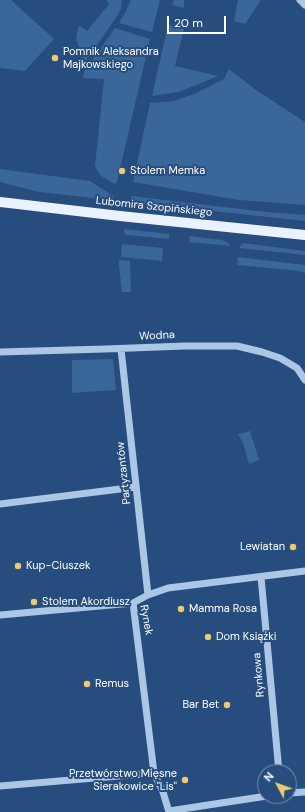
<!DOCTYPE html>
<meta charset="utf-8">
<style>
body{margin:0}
#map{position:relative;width:305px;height:812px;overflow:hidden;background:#264d7d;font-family:"DM Sans",sans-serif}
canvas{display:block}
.north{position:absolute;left:257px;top:764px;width:40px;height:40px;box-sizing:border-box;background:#264d7d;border:1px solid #7d94b1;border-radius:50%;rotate:311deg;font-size:11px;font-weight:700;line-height:16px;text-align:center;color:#fff}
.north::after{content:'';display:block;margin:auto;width:14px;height:18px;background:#edc971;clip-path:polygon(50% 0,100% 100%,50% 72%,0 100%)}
.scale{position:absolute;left:167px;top:16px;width:59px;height:18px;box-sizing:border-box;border:2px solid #fff;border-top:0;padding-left:5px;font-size:12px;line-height:14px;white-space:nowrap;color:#fff;-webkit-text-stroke:3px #264d7d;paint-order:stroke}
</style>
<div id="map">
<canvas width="305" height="812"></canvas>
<div class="north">N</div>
<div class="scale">20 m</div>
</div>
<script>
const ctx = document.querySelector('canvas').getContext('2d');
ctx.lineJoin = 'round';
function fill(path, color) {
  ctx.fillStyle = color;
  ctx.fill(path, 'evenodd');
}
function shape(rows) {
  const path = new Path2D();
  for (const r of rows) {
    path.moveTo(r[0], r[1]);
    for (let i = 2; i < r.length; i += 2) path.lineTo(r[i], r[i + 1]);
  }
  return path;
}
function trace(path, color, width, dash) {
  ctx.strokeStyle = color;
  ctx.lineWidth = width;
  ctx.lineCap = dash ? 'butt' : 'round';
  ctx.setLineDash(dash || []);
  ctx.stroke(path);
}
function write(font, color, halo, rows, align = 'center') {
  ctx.font = font + ' "DM Sans",sans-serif';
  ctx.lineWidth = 4;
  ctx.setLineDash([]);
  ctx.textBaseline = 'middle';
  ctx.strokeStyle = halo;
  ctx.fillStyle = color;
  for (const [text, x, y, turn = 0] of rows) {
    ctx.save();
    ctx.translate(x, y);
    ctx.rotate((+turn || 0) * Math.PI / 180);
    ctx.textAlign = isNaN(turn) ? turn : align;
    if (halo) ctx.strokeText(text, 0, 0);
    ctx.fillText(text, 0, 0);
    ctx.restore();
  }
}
const green = shape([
 [0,0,12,0,12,1,54,39,25,71,0,68],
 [106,0,122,0,121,9,117,16,83,65,76,37,79,25,87,31,109,4],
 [131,0,160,0,152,32,119,23,126,11],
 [174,0,184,0,184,8,172,5],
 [238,0,261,0,245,24,234,21],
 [168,25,184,29,175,66,218,76,179,92,152,96],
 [115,28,150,39,117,182,115,184,111,182,100,175,95,166,104,79,83,78,84,72],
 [229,69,256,90,305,122,305,205,239,200,133,182,150,103,174,101,194,94,224,79],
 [0,169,90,181,110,194,113,196,113,199,110,200,39,192,0,182],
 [131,196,266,212,305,215,305,221,130,202],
 [124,229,169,234,169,239,126,235,124,233],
 [190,236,222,240,226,242,229,243,230,246,189,242],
 [243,243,305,251,305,255,239,248],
 [122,244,163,248,162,261,121,257],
 [238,257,305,265,305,273,300,271,237,265],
 [119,260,130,261,131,292,122,292,119,266],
 [113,359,116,390,72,393,72,360],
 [250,431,259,460,249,464,243,443,238,434]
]);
const minor = shape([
 [300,0,305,5],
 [121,349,148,595],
 [0,352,105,349,185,346,237,346,262,352,280,358,297,368,305,380],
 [0,504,136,487],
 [261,577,279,772],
 [133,603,154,773,163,792,169,812],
 [0,615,133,603,148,595,168,588,305,571],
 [0,786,154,773],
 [289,793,305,792],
 [169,811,267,796]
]);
const major = shape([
 [0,202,120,216,305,235]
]);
const markers = [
 [55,58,4,"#edc971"],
 [122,171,4,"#edc971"],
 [293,547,4,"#edc971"],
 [18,566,4,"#edc971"],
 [34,602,4,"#edc971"],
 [181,609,4,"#edc971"],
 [208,637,4,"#edc971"],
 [87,684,4,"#edc971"],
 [227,705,4,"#edc971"],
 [185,780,4,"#edc971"]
];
const poiNames = [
 ["Pomnik Aleksandra",63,52],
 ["Majkowskiego",63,65],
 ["Stolem Memka",130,171],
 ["Lewiatan",285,547,"right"],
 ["Kup-Ciuszek",26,566],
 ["Stolem Akordiusz",42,602],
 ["Mamma Rosa",189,609],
 ["Dom Książki",216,637],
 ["Remus",95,684],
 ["Bar Bet",219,705,"right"],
 ["Przetwórstwo Mięsne",177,774,"right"],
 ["Sierakowice \"Lis\"",177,787,"right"]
];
const streetNames = [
 ["Lubomira Szopińskiego",154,207,6],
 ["Wodna",157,336,-3],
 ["Partyzantów",124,473,-96],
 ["Rynek",146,620,79],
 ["Rynkowa",259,675,-95]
];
fill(green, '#3a669a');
trace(minor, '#acc6e5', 7);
trace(major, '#ecf2fd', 10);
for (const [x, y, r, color] of markers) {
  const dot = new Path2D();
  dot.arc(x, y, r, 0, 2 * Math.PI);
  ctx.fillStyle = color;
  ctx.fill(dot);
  trace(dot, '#264d7d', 1.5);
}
write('11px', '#fff', '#264d7d', poiNames, 'left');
write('11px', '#fff', '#264d7d', streetNames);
</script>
